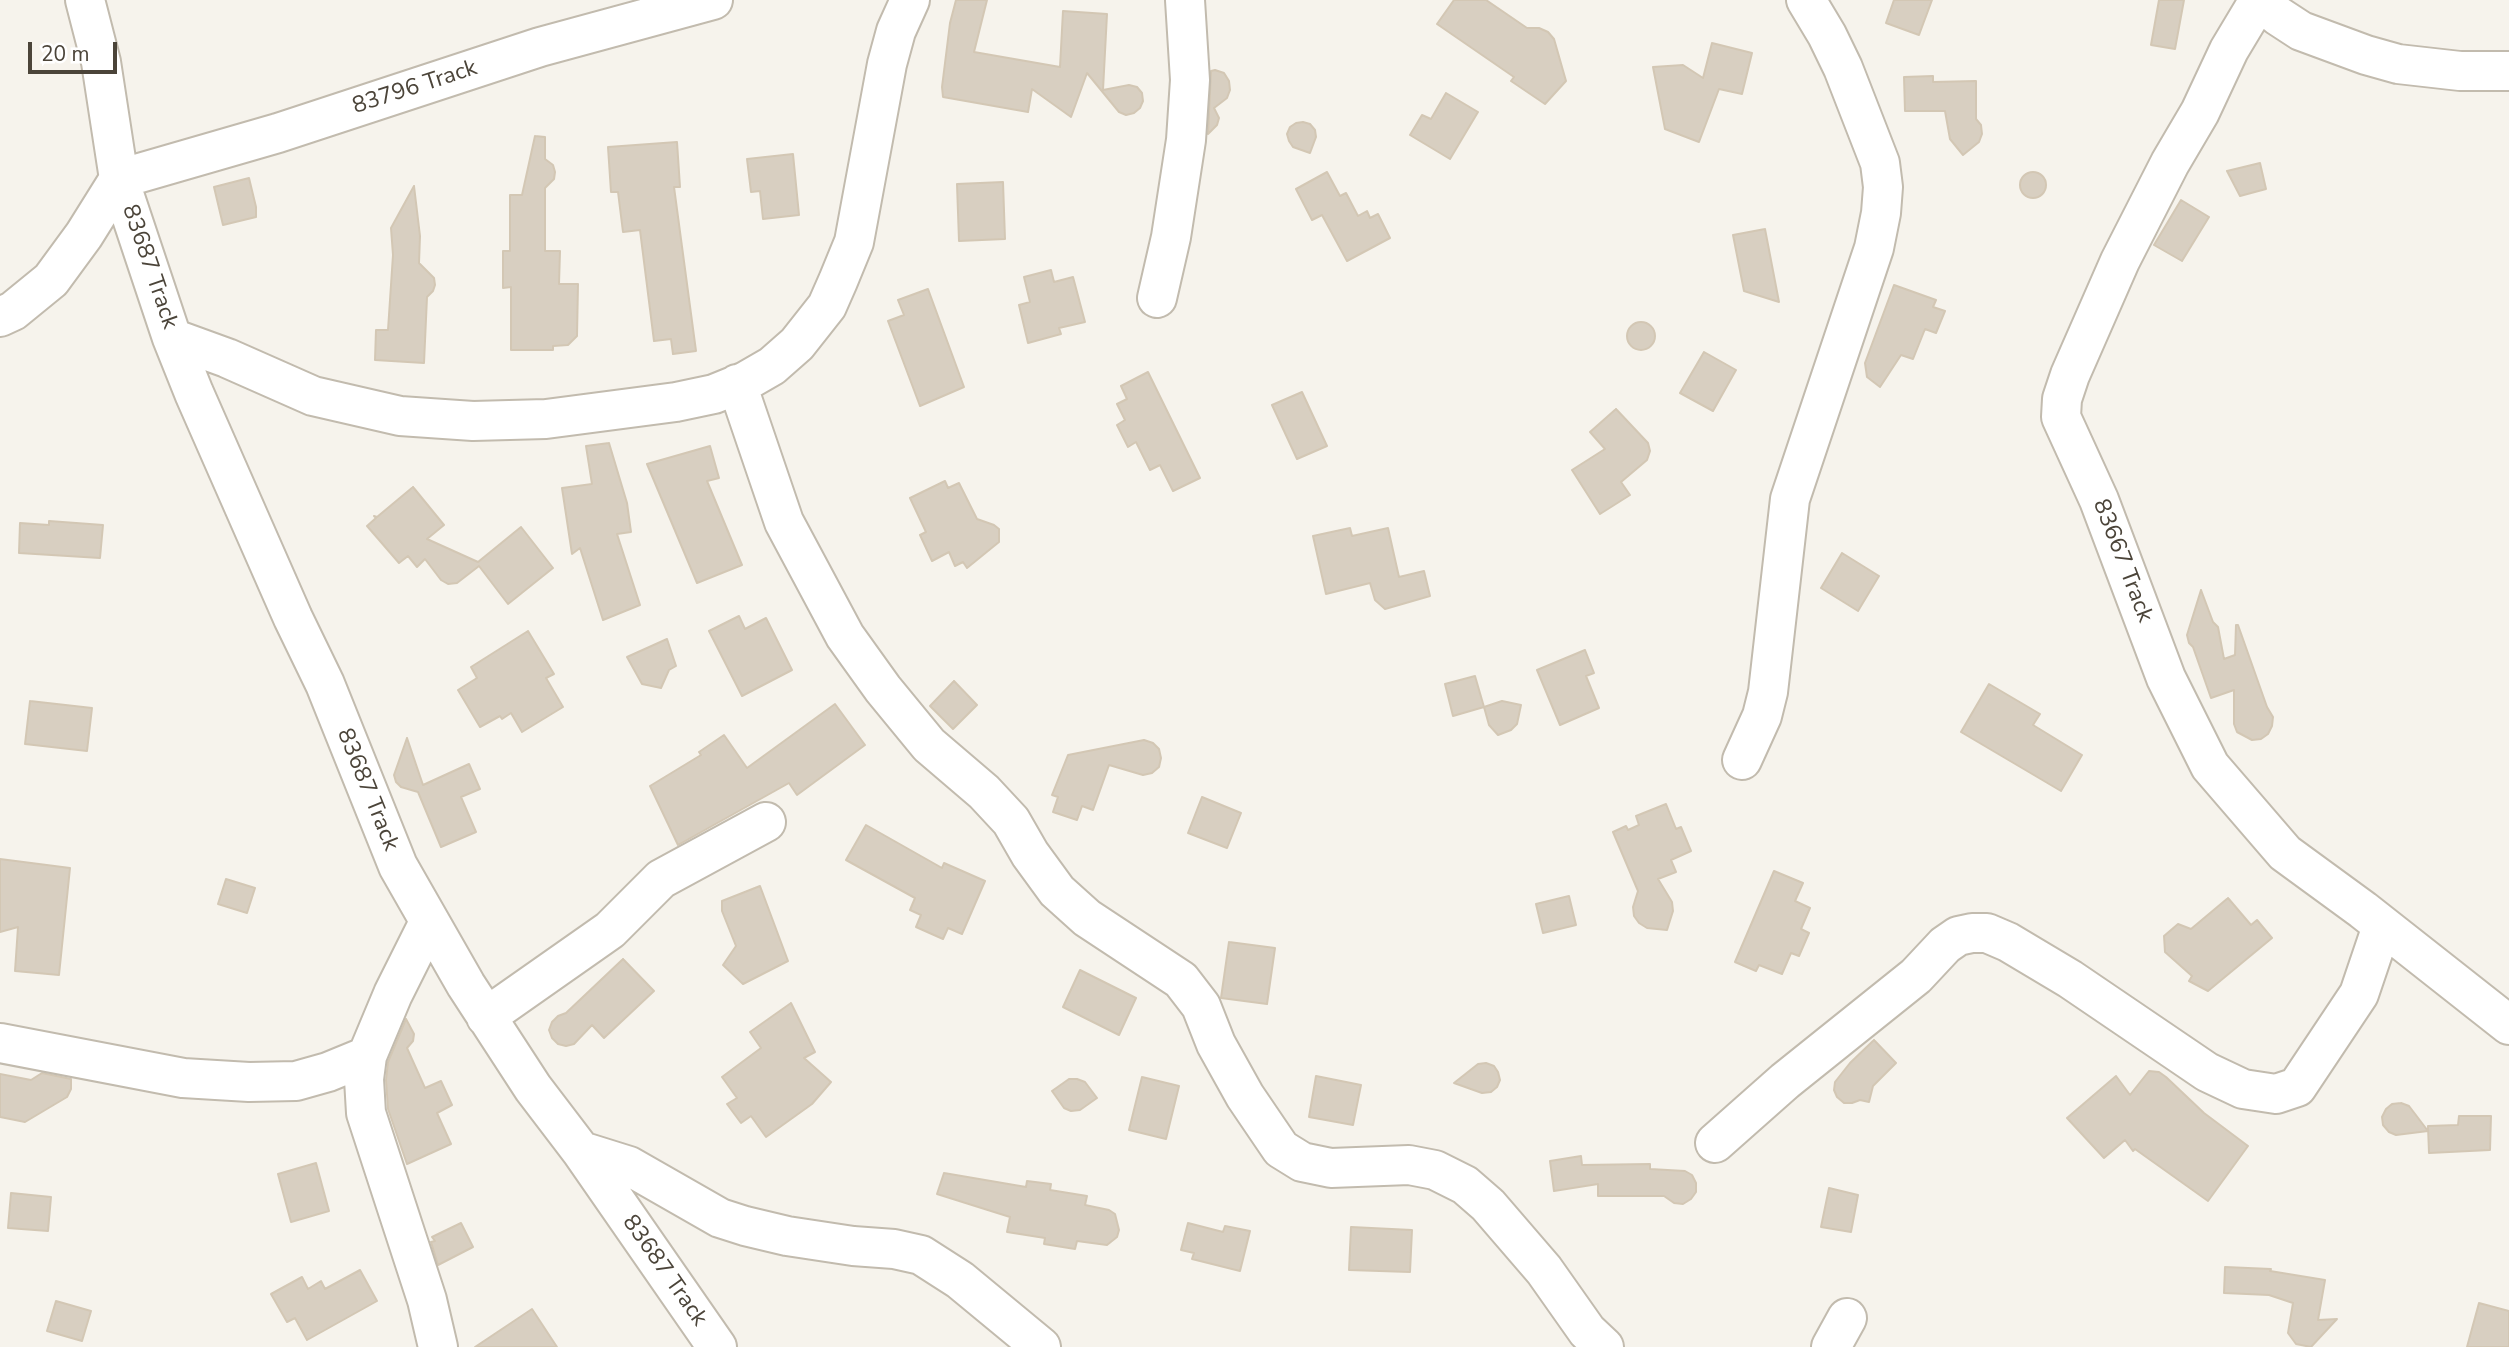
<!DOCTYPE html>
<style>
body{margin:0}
#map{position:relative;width:2509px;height:1347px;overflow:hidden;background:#f6f3ec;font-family:"Nunito Sans",sans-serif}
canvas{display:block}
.scale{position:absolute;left:28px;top:42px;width:89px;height:32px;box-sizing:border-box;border:4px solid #4b4439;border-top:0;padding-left:9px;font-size:21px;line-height:24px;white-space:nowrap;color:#4b4439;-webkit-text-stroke:5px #fff;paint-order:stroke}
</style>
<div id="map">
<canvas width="2509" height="1347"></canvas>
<div class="scale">20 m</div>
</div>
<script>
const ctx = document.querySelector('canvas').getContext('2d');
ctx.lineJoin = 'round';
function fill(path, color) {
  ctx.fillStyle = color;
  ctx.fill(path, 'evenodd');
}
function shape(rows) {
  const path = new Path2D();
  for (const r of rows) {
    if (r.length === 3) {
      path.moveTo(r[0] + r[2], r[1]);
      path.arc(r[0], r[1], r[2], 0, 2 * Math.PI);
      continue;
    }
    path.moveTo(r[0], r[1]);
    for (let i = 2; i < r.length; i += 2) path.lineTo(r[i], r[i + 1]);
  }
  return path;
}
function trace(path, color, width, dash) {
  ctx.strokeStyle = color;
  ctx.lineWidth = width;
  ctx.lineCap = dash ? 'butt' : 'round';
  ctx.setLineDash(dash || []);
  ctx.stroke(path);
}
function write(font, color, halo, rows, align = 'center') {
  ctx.font = font + ' "Nunito Sans",sans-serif';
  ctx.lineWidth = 7;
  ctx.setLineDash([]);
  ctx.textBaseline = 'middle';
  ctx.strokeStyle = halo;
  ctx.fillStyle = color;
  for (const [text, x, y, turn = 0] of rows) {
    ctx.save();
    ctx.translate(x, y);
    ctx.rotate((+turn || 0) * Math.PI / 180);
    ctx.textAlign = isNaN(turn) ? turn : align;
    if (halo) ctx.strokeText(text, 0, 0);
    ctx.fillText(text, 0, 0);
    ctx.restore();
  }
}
const building = shape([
 [956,0,987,0,974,52,1060,67,1063,11,1107,14,1103,90,1129,85,1137,87,1142,93,1143,101,1140,108,1134,113,1126,115,1119,112,1087,73,1071,117,1032,89,1028,112,943,97,942,87,950,23,956,0],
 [1454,0,1486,0,1527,28,1539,28,1548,32,1554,39,1566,81,1545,104,1511,81,1514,77,1437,24,1454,0],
 [1894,0,1932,0,1919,35,1886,23,1894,0],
 [2159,0,2184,0,2175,49,2151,45,2159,0],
 [1712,43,1752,53,1742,94,1719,89,1699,142,1665,129,1653,67,1683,65,1703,78,1712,43],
 [1215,70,1224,73,1229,81,1230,90,1227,98,1214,108,1219,118,1217,125,1208,134,1211,71,1215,70],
 [1933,76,1933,82,1976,81,1976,119,1981,125,1982,134,1979,142,1963,155,1950,139,1945,111,1905,111,1904,77,1933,76],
 [1446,93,1478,112,1450,159,1410,135,1422,115,1431,119,1446,93],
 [1303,122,1310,124,1315,130,1316,137,1310,153,1293,147,1289,141,1287,134,1290,127,1296,123,1303,122],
 [535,136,545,137,545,159,553,165,555,172,554,179,545,188,545,251,560,251,559,284,578,284,577,336,568,345,553,346,553,350,511,350,511,287,503,288,503,251,510,251,510,195,522,195,535,136],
 [677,142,680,187,674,187,696,351,673,354,671,339,654,341,640,230,623,232,618,192,611,192,608,147,677,142],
 [793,154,799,215,763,219,760,191,751,192,747,159,793,154],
 [2260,163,2266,189,2240,196,2227,171,2260,163],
 [2033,185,13],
 [1327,172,1340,196,1346,193,1358,216,1367,211,1370,218,1378,214,1390,238,1347,261,1322,215,1312,220,1296,189,1327,172],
 [249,178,256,207,256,217,223,225,214,187,249,178],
 [1003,182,1005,239,959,241,957,184,1003,182],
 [414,186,420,236,419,263,434,278,435,285,433,291,427,297,424,363,375,360,376,330,388,330,393,255,391,228,414,186],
 [2181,200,2209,217,2182,261,2154,245,2181,200],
 [1765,229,1779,302,1744,291,1733,235,1765,229],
 [1051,270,1054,282,1073,277,1085,322,1059,328,1061,334,1028,343,1019,305,1030,302,1024,277,1051,270],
 [1894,285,1936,300,1933,307,1945,311,1936,333,1925,329,1913,359,1901,355,1880,387,1867,377,1865,363,1894,285],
 [928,289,964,387,920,406,888,321,904,315,898,300,928,289],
 [1641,336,14],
 [1704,352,1736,370,1713,411,1680,393,1704,352],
 [1148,372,1200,478,1173,491,1160,465,1150,470,1136,442,1128,447,1117,425,1125,420,1117,404,1127,399,1121,386,1148,372],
 [1302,392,1327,446,1297,459,1272,405,1302,392],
 [1616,409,1648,443,1650,451,1647,460,1621,482,1630,495,1600,514,1572,470,1605,449,1590,432,1616,409],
 [609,443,627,503,631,532,617,534,640,605,603,620,580,548,572,554,562,488,592,484,586,446,609,443],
 [710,446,719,478,707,481,742,565,697,583,647,464,710,446],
 [945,481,948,488,959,483,977,519,994,525,999,529,999,542,967,568,963,562,955,566,949,552,932,561,920,535,926,532,910,498,945,481],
 [413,487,444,525,427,539,478,562,521,527,553,568,508,604,479,566,457,583,448,584,441,580,425,559,417,567,408,556,399,563,367,526,376,518,374,516,377,517,413,487],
 [49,521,103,525,100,558,19,553,20,523,49,525,49,521],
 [1350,528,1352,536,1388,528,1399,577,1424,571,1430,596,1385,609,1375,600,1370,583,1326,594,1313,536,1350,528],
 [1842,553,1879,576,1858,611,1821,588,1842,553],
 [2201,590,2213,622,2218,627,2224,659,2235,655,2236,625,2238,625,2267,707,2273,717,2272,726,2268,734,2261,739,2252,740,2237,732,2234,724,2234,690,2211,698,2193,647,2189,643,2187,635,2201,590],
 [739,616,745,629,766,618,792,670,742,696,709,631,739,616],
 [528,631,554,674,546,678,563,707,522,732,511,713,502,719,500,716,480,727,458,690,477,678,471,667,528,631],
 [667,639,676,666,669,670,661,688,642,684,627,657,667,639],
 [1585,650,1594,673,1586,676,1599,708,1560,725,1537,670,1585,650],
 [1475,676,1484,707,1453,716,1445,684,1475,676],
 [954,681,977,705,953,729,930,706,954,681],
 [1989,684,2040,714,2033,725,2082,755,2061,791,1961,732,1989,684],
 [30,701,92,708,87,751,25,744,30,701],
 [1502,701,1521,705,1517,724,1511,730,1498,735,1489,725,1484,707,1502,701],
 [835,704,865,745,797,795,789,783,678,845,650,786,701,755,699,752,724,735,747,768,835,704],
 [407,738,423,785,469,764,480,789,461,797,476,832,441,847,418,792,401,787,396,782,394,775,407,738],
 [1144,740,1153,743,1159,749,1161,758,1159,767,1152,773,1143,775,1109,765,1093,810,1082,806,1077,820,1053,812,1058,797,1052,795,1068,755,1144,740],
 [1202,797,1241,813,1227,848,1188,833,1202,797],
 [1666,804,1676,829,1681,827,1691,851,1671,860,1676,872,1658,879,1672,902,1673,911,1667,930,1647,928,1639,923,1634,916,1633,907,1638,891,1613,832,1626,826,1628,830,1639,825,1636,816,1666,804],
 [866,825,942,868,944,863,985,881,962,934,948,928,943,939,916,927,921,915,910,910,915,898,846,860,866,825],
 [0,859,70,868,59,975,15,971,18,927,0,932,0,859],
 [1774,871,1803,883,1795,901,1810,908,1801,929,1809,933,1799,956,1791,953,1782,974,1759,965,1756,971,1735,962,1774,871],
 [226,879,255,888,247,913,218,904,226,879],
 [760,886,788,961,743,984,723,965,736,946,722,911,722,901,760,886],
 [1569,896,1576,925,1543,933,1536,904,1569,896],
 [2228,898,2251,925,2257,920,2272,938,2208,991,2189,981,2192,976,2165,952,2164,936,2178,924,2191,929,2228,898],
 [1229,942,1275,948,1267,1004,1221,998,1229,942],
 [623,959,654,991,604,1038,592,1025,574,1044,566,1046,558,1044,552,1038,549,1030,552,1022,558,1016,566,1013,623,959],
 [1080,970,1136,998,1119,1035,1063,1007,1080,970],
 [791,1003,815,1052,804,1058,831,1082,812,1104,766,1137,751,1116,741,1123,727,1104,737,1098,722,1077,761,1048,750,1032,791,1003],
 [406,1019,414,1034,413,1041,407,1048,425,1088,441,1081,452,1105,437,1113,451,1144,407,1164,388,1109,386,1080,388,1062,406,1019],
 [1874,1040,1896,1063,1873,1086,1869,1102,1860,1100,1852,1103,1844,1103,1837,1097,1834,1090,1835,1082,1850,1063,1874,1040],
 [1486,1063,1494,1066,1498,1072,1500,1080,1497,1087,1491,1092,1482,1093,1454,1083,1478,1064,1486,1063],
 [2149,1071,2159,1072,2166,1077,2204,1113,2248,1146,2208,1201,2135,1149,2133,1151,2125,1140,2104,1158,2067,1118,2116,1076,2130,1095,2149,1071],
 [42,1073,71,1079,71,1089,67,1097,25,1122,0,1117,0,1074,31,1080,42,1073],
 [1316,1076,1361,1085,1353,1125,1309,1117,1316,1076],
 [1142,1077,1179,1086,1166,1139,1129,1130,1142,1077],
 [1069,1079,1077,1079,1085,1082,1097,1098,1080,1110,1071,1111,1064,1108,1052,1091,1069,1079],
 [2401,1103,2409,1106,2428,1131,2396,1135,2389,1132,2383,1125,2382,1117,2386,1109,2392,1104,2401,1103],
 [2459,1116,2491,1116,2490,1150,2429,1153,2428,1126,2458,1125,2459,1116],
 [1581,1156,1582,1165,1650,1164,1650,1169,1685,1171,1692,1175,1696,1183,1696,1192,1691,1199,1683,1204,1674,1203,1664,1196,1598,1196,1598,1184,1554,1191,1550,1161,1581,1156],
 [316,1163,329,1211,291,1222,278,1174,316,1163],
 [944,1173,1026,1187,1027,1181,1051,1184,1050,1190,1087,1196,1085,1205,1109,1210,1115,1214,1119,1230,1117,1237,1107,1245,1077,1241,1075,1249,1044,1244,1045,1238,1007,1232,1010,1217,937,1194,944,1173],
 [1829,1188,1858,1195,1851,1232,1821,1227,1829,1188],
 [11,1193,51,1197,48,1231,8,1228,11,1193],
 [461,1223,473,1247,438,1265,431,1242,435,1241,432,1237,461,1223],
 [1188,1223,1223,1232,1225,1226,1250,1231,1240,1271,1192,1259,1194,1253,1181,1250,1188,1223],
 [1351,1227,1412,1230,1410,1272,1349,1270,1351,1227],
 [2225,1267,2271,1269,2270,1271,2325,1280,2318,1320,2337,1319,2311,1347,2296,1344,2288,1333,2293,1303,2269,1295,2224,1293,2225,1267],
 [360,1270,377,1301,307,1340,295,1318,287,1322,271,1294,302,1277,308,1289,321,1281,325,1289,360,1270],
 [56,1301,91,1311,82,1341,47,1331,56,1301],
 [2479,1303,2509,1311,2509,1347,2467,1347,2479,1303],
 [532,1309,557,1347,475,1347,532,1309]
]);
const minor = shape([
 [85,0,101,62,119,179,172,338,194,393,293,618,325,684,398,866,466,985,533,1088,581,1151,717,1347],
 [2259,0,2229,50,2200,112,2170,163,2120,261,2070,375,2062,399,2061,417,2099,500,2166,678,2210,766,2285,853,2363,910,2509,1025],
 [2259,0,2278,16,2301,31,2366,55,2398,64,2460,71,2509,71],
 [119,179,278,133,540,47,713,0],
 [1157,298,1171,237,1186,140,1190,80,1185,0],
 [0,317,13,311,51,280,84,235,119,179],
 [172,338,227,358,313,396,400,416,473,421,546,419,676,402,714,394,746,381,772,366,797,344,827,306,838,281,854,242,887,64,896,31,910,0],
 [737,384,784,522,845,636,883,689,929,745,984,792,1011,821,1030,854,1057,891,1087,918,1181,980,1201,1006,1216,1044,1245,1096,1281,1149,1302,1162,1331,1168,1409,1165,1435,1170,1465,1185,1488,1205,1544,1270,1587,1331,1604,1347],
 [1742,760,1762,716,1768,692,1790,499,1874,248,1881,213,1883,187,1880,163,1843,68,1827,35,1806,0],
 [429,922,393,994,367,1056,364,1079,366,1113,427,1300,438,1347],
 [486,1017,610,930,661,879,766,822],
 [0,1043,183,1078,249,1082,296,1081,328,1072,367,1056],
 [1715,1143,1785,1081,1916,976,1945,945,1958,936,1972,933,1987,933,2008,942,2070,979,2207,1072,2243,1089,2276,1094,2297,1087,2359,994,2382,926],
 [581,1151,629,1166,720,1218,745,1226,787,1236,853,1246,894,1249,921,1255,960,1280,1041,1347],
 [1831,1347,1847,1318]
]);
const streetNames = [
 ["83796 Track",415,88,-18],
 ["83687 Track",149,267,71],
 ["83667 Track",2122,561,69],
 ["83687 Track",367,790,68],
 ["83687 Track",664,1271,55]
];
fill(building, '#d8cfc1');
trace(building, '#d3c7b4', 2);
trace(minor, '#c2bbae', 42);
trace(minor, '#fff', 38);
write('23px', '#4b4439', '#fff', streetNames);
</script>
